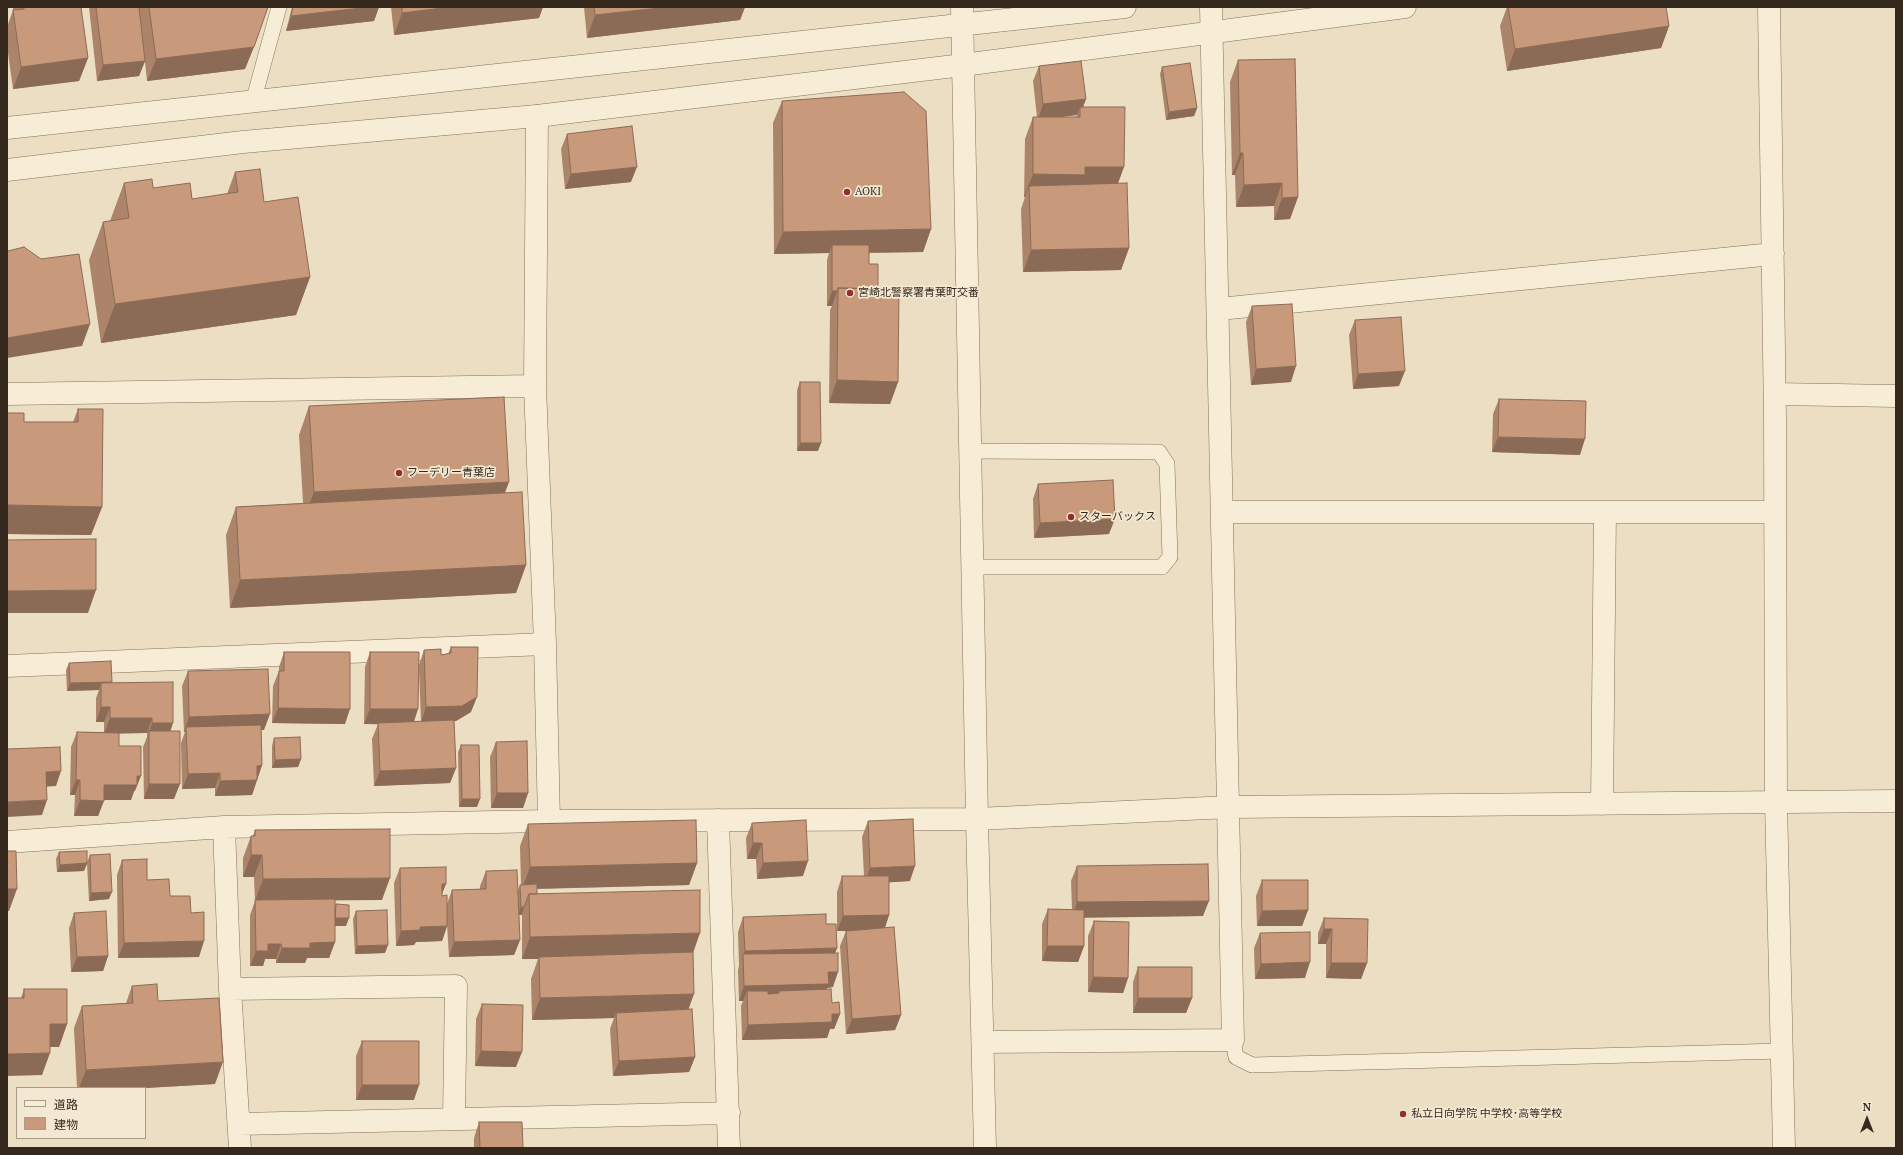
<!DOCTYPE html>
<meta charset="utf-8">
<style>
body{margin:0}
#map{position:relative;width:1903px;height:1155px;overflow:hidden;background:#ebdec3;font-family:"PT Serif","Noto Sans JP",serif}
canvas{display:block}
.frame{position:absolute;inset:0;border:8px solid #35291e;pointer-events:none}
.legend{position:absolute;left:16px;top:1087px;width:130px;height:52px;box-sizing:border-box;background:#f3e9d2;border:1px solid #a79c8a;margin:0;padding:5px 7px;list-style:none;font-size:12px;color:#35291e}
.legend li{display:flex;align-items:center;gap:8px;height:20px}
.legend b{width:20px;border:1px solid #a79c8a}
.north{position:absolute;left:1847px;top:1099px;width:40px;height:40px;-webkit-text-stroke:3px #f3e9d2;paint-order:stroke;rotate:0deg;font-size:11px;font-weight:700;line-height:16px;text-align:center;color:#35291e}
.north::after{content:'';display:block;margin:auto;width:14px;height:18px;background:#35291e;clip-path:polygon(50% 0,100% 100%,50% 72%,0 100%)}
</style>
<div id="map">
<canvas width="1903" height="1155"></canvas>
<div class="frame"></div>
<ul class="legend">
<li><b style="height:5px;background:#f7ecd6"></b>道路</li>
<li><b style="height:11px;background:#c8997b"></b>建物</li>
</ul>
<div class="north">N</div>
</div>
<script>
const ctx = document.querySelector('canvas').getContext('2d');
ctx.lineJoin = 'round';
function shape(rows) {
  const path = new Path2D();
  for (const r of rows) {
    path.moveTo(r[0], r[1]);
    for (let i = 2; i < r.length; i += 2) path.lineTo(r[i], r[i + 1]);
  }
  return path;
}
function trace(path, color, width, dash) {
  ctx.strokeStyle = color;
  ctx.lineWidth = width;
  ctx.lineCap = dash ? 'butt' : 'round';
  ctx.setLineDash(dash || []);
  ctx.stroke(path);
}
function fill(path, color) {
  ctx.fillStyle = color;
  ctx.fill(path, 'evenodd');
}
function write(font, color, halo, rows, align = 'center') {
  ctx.font = font + ' "PT Serif","Noto Sans JP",serif';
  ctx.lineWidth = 3.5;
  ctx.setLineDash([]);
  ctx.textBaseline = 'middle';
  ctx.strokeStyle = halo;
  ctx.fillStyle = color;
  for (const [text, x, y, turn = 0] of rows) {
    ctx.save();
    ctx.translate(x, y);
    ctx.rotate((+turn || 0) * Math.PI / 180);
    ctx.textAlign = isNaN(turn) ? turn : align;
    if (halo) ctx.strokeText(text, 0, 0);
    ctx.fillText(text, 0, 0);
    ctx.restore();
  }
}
const service = shape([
 [253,102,279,7],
 [970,451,1159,452,1167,464,1170,557,1162,567,972,567],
 [1233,1040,1236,1057,1252,1065,1782,1051]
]);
const minor = shape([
 [1769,7,1775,419,1776,802,1784,1148],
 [537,116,535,386,545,644,549,821],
 [1219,309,1773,254],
 [7,394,535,386],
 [1775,394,1896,396],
 [1223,512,1775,512],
 [7,666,545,644],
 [1602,804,1605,512],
 [718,820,729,1148],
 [224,827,230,989,240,1148],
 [7,842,224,827,549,821,977,819,1229,807,1896,801],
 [230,989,456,986,454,1118],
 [983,1042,1233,1040,1211,7],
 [239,1124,729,1113]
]);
const tertiary = shape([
 [962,7,977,819,985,1148],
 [7,128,1125,7],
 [7,170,243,142,537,116,963,65,1405,7]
]);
const wall = shape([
 [13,7,81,7,88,58,79,81,13,89,7,46,7,27,13,10],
 [89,7,268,7,245,69,147,81,142,34,145,61,139,76,97,81],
 [292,7,379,7,374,21,286,31],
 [391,7,543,7,539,18,394,35],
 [584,7,745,7,740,20,587,38],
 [1507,7,1666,7,1669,26,1661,48,1507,71,1500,26],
 [1238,60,1298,197,1290,219,1274,220,1274,206,1236,207,1235,175,1232,175,1230,82],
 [1039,66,1086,99,1083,107,1118,184,1129,248,1121,270,1023,272,1021,209,1025,197,1024,197,1025,139,1033,117,1037,117,1033,81],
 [1077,115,1076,117,1060,117],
 [1162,67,1197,108,1194,116,1166,120,1160,74],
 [782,101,931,229,923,252,869,253,869,264,878,289,898,382,890,404,829,403,830,310,832,306,827,306,827,260,829,253,774,254,773,123],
 [567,134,631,182,565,189,561,149],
 [235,172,264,202,310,277,296,315,101,343,89,260,103,222,110,221,124,183,153,188,192,199,227,194],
 [1252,306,1291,382,1251,385,1246,322],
 [1355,320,1399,386,1353,389,1349,335],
 [800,382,818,451,797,451,797,390],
 [1499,399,1580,455,1492,452,1493,414],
 [309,406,505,493,526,565,516,593,230,608,226,535,236,507,303,503,299,435],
 [78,409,102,507,91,535,7,534,7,413,24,422,73,422],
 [1038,484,1109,534,1034,538,1033,499],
 [451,647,471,712,456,721,454,721,456,768,450,783,374,786,372,739,378,724,364,724,365,667,370,652,419,665,424,650,441,655,448,654],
 [419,669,421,722,414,722],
 [284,652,345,724,272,723,273,686,279,671,279,667],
 [69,663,112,683,170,731,174,799,144,799,143,747,147,737,147,733,119,733,119,746,135,791,134,791,131,800,104,800,98,816,74,816,75,795,70,795,71,747,77,732,104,732,104,722,96,722,96,698,99,690,67,691,66,670],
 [188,671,264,730,261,730,262,765,252,795,215,796,215,788,182,789,181,743,185,732,184,732,182,686],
 [274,738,301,759,298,767,272,768,272,746],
 [496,742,528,793,523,808,491,808,490,757],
 [461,745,477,807,459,807,458,752],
 [868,821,910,881,889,882,889,915,885,927,901,1015,895,1030,846,1034,840,946,846,931,837,931,837,892,842,876,864,876,862,837],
 [752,823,803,876,757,879,756,859,747,859,746,838],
 [528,824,697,863,689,885,537,889,537,894,693,954,689,1009,695,1057,689,1072,613,1076,610,1029,614,1018,532,1020,531,979,538,959,522,959,522,915,519,915,520,940,514,955,449,957,447,924,447,926,442,941,416,942,414,945,396,946,394,883,400,868,442,895,447,904,452,890,480,889,480,886,486,871,518,890,520,885,521,885,520,846],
 [255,830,382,900,335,900,335,907,336,904,346,926,335,926,335,942,329,958,307,958,305,963,276,963,276,959,265,959,263,966,250,966,250,915,255,901,254,877,243,877,243,858,251,836,253,836],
 [59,852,87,862,90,855,109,899,89,901,87,864,84,871,57,872,56,859],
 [122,860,191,913,199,957,118,958,117,875],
 [1077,866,1203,916,1084,917,1084,946,1078,962,1042,961,1042,924,1048,909,1072,909,1071,881],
 [1262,880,1308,910,1302,926,1257,926,1256,896],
 [356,911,385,953,355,954,353,919],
 [74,913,108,956,103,971,71,972,69,928],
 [743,917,826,924,837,948,835,953,833,987,827,988,827,990,832,1003,840,1014,834,1029,830,1029,827,1038,742,1040,741,1006,743,1001,739,1001,738,970,739,966,738,932],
 [1324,918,1367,963,1361,979,1326,978,1326,944,1318,944,1318,933],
 [1094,921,1128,978,1123,993,1088,992,1088,936],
 [1260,933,1305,978,1255,979,1254,948],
 [1138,967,1192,998,1186,1013,1133,1013,1133,982],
 [132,986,158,1001,215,1084,145,1088,77,1088,74,1028,82,1006,126,1003],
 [24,989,67,1024,59,1047,50,1047,42,1075,21,998],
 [482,1004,516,1067,475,1066,476,1019],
 [362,1041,414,1100,356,1100,356,1056],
 [479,1122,523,1148,474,1148,474,1138]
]);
const shadedWall = shape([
 [370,7,379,7,374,21,286,31,291,16],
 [450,7,543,7,539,18,394,35,402,13],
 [669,7,745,7,740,20,587,38,595,15],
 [1669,26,1661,48,1507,71,1515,49],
 [254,47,245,69,147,81,156,59],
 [88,58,79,81,13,89,21,67],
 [145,61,139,76,97,81,103,65],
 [1086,99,1080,115,1080,107,1077,115,1038,120,1043,104],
 [1197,108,1194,116,1166,120,1169,112],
 [1240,153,1243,153,1235,175,1232,175],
 [637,167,631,182,565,189,571,174],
 [1085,167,1124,167,1116,189,1029,186,1025,197,1024,197,1033,174],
 [1282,183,1274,206,1236,207,1244,185],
 [1298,197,1290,219,1274,220,1282,198],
 [931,229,923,252,832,253,832,245,829,253,774,254,783,232],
 [1129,248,1121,270,1023,272,1031,250],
 [310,277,296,315,101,343,115,304],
 [832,291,837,291,832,306,827,306],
 [90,324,82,346,7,358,7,338],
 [1296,366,1291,382,1251,385,1256,369],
 [1405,371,1399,386,1353,389,1358,374],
 [837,380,898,382,890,404,829,403],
 [1498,437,1585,439,1580,455,1492,452],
 [800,443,821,443,818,451,797,451],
 [509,482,498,511,303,520,314,492],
 [7,505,102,507,91,535,7,534],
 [1115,519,1109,534,1034,538,1040,523],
 [526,565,516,593,230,608,240,580],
 [96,590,88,613,7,613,7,591],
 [112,682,101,683,99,690,67,691,70,683],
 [477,697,471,712,456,721,421,722,426,707],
 [101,707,110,707,104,722,96,722],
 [278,708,350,709,345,724,272,723],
 [370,709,418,709,413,725,364,724],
 [270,714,264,730,186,732,186,727,185,732,184,732,189,717],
 [110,718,152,718,147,733,104,734],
 [152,723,173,723,168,739,149,733],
 [301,759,298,767,272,768,275,760],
 [262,765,252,795,215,796,220,781,257,766],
 [456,768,450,783,374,786,380,771],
 [61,771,56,786,41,787,46,772],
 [220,773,215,788,182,789,188,774],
 [137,776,141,776,135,791,134,791,131,800,99,800,104,785],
 [76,780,80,780,75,795,70,795],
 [149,784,180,784,174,799,144,799],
 [497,793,528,793,523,808,491,808],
 [462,799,480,799,477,807,459,807],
 [47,800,42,815,7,817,7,802],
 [80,800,104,801,98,816,74,816],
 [753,843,762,843,756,859,747,859],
 [251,855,262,855,254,877,243,877],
 [808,861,803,876,757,879,763,863],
 [87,863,84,871,57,872,60,865],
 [697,863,689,885,522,889,530,867],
 [915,866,910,881,865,884,870,868],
 [390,878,382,900,255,901,263,879],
 [442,884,446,884,440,899],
 [7,889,17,889,9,911,7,911],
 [112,892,109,899,89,901,91,893],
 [1209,901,1203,916,1072,918,1077,902],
 [521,907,524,907,522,915,518,915],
 [1308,910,1302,926,1257,926,1262,911],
 [889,915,884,931,837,931,843,916],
 [335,918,349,918,346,926,332,926],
 [447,926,442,941,416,942,414,945,396,946,401,931,420,927],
 [1324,929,1332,929,1326,944,1318,944],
 [700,933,692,956,539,957,538,959,522,959,530,937],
 [520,940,514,955,449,957,454,942],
 [204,941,199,957,118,958,124,943],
 [335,942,329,958,307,958,305,963,276,963,282,948,310,943],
 [268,944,281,944,276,959,265,959,263,966,250,966,256,951],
 [388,945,385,953,355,954,357,946],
 [1047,946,1084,946,1078,962,1042,961],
 [837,948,831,963,743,955,745,951],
 [108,956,103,971,71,972,77,957],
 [1310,962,1305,978,1255,979,1261,964],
 [1331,963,1367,963,1361,979,1326,978],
 [828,972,838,972,833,987,827,988,823,999,779,993,779,991,775,1000,747,991,743,1001,739,1001,744,986],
 [1093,977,1128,978,1123,993,1088,992],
 [694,994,686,1016,616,1013,614,1018,532,1020,540,998],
 [1138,998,1192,998,1186,1013,1133,1013],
 [832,1014,840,1014,834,1029,830,1029,827,1038,742,1040,748,1025],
 [901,1015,895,1030,846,1034,852,1019],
 [50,1024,67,1024,59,1047,42,1047],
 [481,1051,522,1052,516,1067,475,1066],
 [50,1053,42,1075,7,1076,7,1054],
 [695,1057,689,1072,613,1076,619,1061],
 [223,1062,215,1084,145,1088,79,1088,86,1070],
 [362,1085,419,1085,414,1100,356,1100]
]);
const building = shape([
 [24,7,81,7,88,58,21,67,13,10,24,9,24,7],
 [96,7,139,7,145,61,103,65,96,7],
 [149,7,268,7,254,47,156,59,149,7],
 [293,7,370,7,291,16,293,7],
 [402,7,450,7,402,13,402,7],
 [594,7,669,7,595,15,594,7],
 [1508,7,1666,7,1669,26,1515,49,1508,7],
 [1295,59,1298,197,1282,198,1282,183,1244,185,1243,153,1240,153,1238,60,1295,59],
 [1081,61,1086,99,1043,104,1039,66,1081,61],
 [1190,63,1197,108,1169,112,1162,67,1190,63],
 [904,92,926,111,931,229,783,232,782,101,904,92],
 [1080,107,1125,107,1124,167,1085,167,1085,175,1033,174,1033,117,1080,117,1080,107],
 [632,126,637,167,571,174,567,134,632,126],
 [260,169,264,202,298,197,310,277,115,304,103,222,129,218,124,183,152,179,153,188,190,183,192,199,238,192,235,172,260,169],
 [1127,183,1129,248,1031,250,1029,186,1127,183],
 [832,245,869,245,869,264,878,264,878,289,838,288,837,291,832,291,832,245],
 [24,247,41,259,79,254,90,324,7,338,7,254,8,251,24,247],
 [838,288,899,289,898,382,837,380,838,288],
 [1292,304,1296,366,1256,369,1252,306,1292,304],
 [1401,317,1405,371,1358,374,1355,320,1401,317],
 [800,382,820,382,821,443,800,443,800,382],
 [504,397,509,482,314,492,309,406,504,397],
 [1499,399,1586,401,1585,439,1498,437,1499,399],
 [78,409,103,409,102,507,7,505,7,413,24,413,24,422,78,422,78,409],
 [1113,480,1115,519,1040,523,1038,484,1113,480],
 [522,492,526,565,240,580,236,507,522,492],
 [96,539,96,590,7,591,7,540,96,539],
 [451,647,478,647,477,697,462,706,426,707,424,650,441,649,441,655,451,653,451,647],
 [284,652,350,652,350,709,278,708,279,671,284,671,284,652],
 [370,652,419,652,418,709,370,709,370,652],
 [111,661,112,682,70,683,69,663,111,661],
 [268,669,270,714,189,717,188,671,268,669],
 [173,682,173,723,152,723,152,718,110,718,110,707,101,707,101,683,173,682],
 [454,720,456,768,380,771,378,723,454,720],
 [261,725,262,765,257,766,257,780,220,781,220,773,188,774,186,727,261,725],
 [149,731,180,731,180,784,149,784,149,731],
 [77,732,119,733,119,746,141,746,141,776,137,776,137,785,104,785,104,801,80,800,80,780,76,780,77,732],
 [300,737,301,759,275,760,274,738,300,737],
 [527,741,528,793,497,793,496,742,527,741],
 [461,745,479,745,480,799,462,799,461,745],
 [60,747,61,771,46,772,47,800,7,802,7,749,60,747],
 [913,819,915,866,870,868,868,821,913,819],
 [696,820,697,863,530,867,528,824,696,820],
 [806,820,808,861,763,863,762,843,753,843,752,823,806,820],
 [390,829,390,878,263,879,262,855,251,855,251,836,255,836,255,830,390,829],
 [7,851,16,851,17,889,7,889,7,851],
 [87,851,87,863,60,865,59,852,87,851],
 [110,854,112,892,91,893,90,855,110,854],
 [147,859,147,880,169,879,170,896,190,896,191,913,204,912,204,941,124,943,122,860,147,859],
 [1208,864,1209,901,1077,902,1077,866,1208,864],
 [446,867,446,884,442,884,442,896,447,895,447,926,420,927,420,930,401,931,400,868,446,867],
 [517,870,520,940,454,942,452,890,486,889,486,871,517,870],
 [842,876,889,876,889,915,843,916,842,876],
 [1262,880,1308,880,1308,910,1262,911,1262,880],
 [537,884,537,894,529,894,524,907,521,907,520,885,537,884],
 [700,890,700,933,530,937,529,894,700,890],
 [335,899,335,942,310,943,310,948,282,948,281,944,268,944,268,951,256,951,255,900,335,899],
 [336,904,349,905,349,918,335,918,336,904],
 [1048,909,1084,910,1084,946,1047,946,1048,909],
 [387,910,388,945,357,946,356,911,387,910],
 [106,911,108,956,77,957,74,913,106,911],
 [826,914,826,924,836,924,837,948,745,951,743,917,826,914],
 [1324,918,1368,919,1367,963,1331,963,1332,929,1324,929,1324,918],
 [1094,921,1129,922,1128,978,1093,977,1094,921],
 [894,927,901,1015,852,1019,846,931,894,927],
 [1310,932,1310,962,1261,964,1260,933,1310,932],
 [693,952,694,994,540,998,539,957,693,952],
 [838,953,838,972,828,972,829,984,744,986,743,954,838,953],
 [1138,967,1192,967,1192,998,1138,998,1138,967],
 [157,984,158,1001,219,998,223,1062,86,1070,82,1006,133,1003,132,986,157,984],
 [24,989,67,989,67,1024,50,1024,50,1053,7,1054,7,998,24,998,24,989],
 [831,989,832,1003,839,1002,840,1014,832,1014,832,1022,748,1025,747,991,768,991,768,994,779,993,779,991,831,989],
 [482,1004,523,1005,522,1052,481,1051,482,1004],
 [692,1009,695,1057,619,1061,616,1013,692,1009],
 [362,1041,419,1041,419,1085,362,1085,362,1041],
 [479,1122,522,1122,523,1148,480,1148,479,1122]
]);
const markers = [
 [847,192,4,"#902e32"],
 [850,293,4,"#902e32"],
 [399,473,4,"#902e32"],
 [1071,517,4,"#902e32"],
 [1403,1114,4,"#902e32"]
];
const poiNames = [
 ["AOKI",855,192],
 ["宮崎北警察署青葉町交番",858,293],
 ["フーデリー青葉店",407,473],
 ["スターバックス",1079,517],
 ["私立日向学院 中学校･高等学校",1411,1114]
];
trace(service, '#85705b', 16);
trace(minor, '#85705b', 23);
trace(tertiary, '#85705b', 23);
trace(service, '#f7ecd6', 15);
trace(minor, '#f7ecd6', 22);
trace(tertiary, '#f7ecd6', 22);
fill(wall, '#ac846a');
fill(shadedWall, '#8c6b56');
fill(building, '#c8997b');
trace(building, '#8c6b56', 1);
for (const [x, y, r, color] of markers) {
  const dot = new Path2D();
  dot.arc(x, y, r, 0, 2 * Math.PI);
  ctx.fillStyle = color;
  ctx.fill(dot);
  trace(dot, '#f3e9d2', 1.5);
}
write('11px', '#35291e', '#f3e9d2', poiNames, 'left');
</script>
